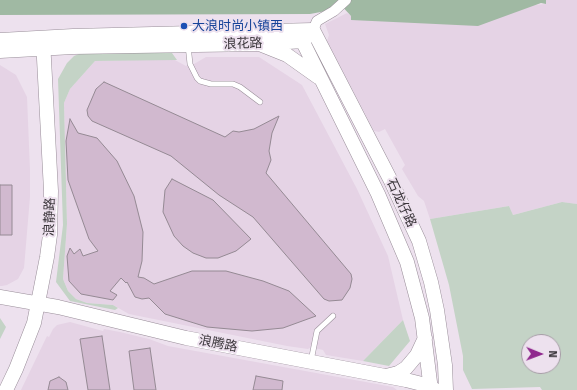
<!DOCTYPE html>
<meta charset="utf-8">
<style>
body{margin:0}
#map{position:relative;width:577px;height:390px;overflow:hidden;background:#ede1ee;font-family:"Fira Sans",sans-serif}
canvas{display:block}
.north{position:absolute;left:521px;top:334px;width:40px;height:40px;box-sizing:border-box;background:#ede1ee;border:1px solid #a69da6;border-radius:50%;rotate:91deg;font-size:11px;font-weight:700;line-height:16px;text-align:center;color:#3b363b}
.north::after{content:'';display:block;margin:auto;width:14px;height:18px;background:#90288e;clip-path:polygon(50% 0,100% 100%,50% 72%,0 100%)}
</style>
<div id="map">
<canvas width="577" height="390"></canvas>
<div class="north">N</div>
</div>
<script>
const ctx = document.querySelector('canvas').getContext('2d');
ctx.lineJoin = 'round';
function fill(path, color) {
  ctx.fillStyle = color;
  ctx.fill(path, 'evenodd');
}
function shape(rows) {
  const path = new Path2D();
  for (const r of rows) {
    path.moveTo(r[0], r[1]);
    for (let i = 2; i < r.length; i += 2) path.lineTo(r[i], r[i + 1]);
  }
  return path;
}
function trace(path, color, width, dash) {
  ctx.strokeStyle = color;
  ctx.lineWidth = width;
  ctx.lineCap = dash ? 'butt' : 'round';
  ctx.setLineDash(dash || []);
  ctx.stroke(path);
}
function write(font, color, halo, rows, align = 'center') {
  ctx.font = font + ' "Fira Sans","Noto Sans SC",sans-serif';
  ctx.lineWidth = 4;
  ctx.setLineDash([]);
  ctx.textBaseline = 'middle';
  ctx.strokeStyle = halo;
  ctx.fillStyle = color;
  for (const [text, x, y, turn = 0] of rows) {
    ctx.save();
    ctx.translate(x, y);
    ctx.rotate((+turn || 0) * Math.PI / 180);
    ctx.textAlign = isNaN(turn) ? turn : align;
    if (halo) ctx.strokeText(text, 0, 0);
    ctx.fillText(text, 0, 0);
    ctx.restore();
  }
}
const built = shape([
 [546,0,577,0,577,204,562,202,513,215,509,206,430,219,424,201,418,196,402,169,405,165,385,129,379,132,374,131,327,41,329,35,325,24,347,13,351,16,351,20,546,4],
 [206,57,259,57,302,85,357,189,388,256,403,320,363,361,326,355,323,350,311,347,308,349,287,346,129,314,113,305,87,303,76,299,68,291,63,279,67,224,64,103,70,89,95,61,173,59,186,66,194,64],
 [0,65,16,75,27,97,30,170,30,197,24,268,18,279,7,285,2,286,0,286],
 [70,322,103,331,104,329,120,332,149,339,168,346,393,387,397,390,21,390,47,336,49,337,53,329,57,325]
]);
const green = shape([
 [84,52,166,53,172,53,177,60,95,61,70,89,64,103,67,224,63,279,68,291,76,299,87,303,113,305,118,308,115,310,70,301,56,282,63,225,58,79,67,63,74,56],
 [562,202,577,204,577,390,542,390,540,387,472,389,463,370,463,356,449,285,430,219,509,206,513,215],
 [529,342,553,342,553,366,529,366],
 [0,318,6,327,0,339],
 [403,320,410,341,389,366,363,361]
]);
const forest = shape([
 [0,0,546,0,546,4,541,3,478,26,351,20,351,16,339,3,326,11,310,14,0,15]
]);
const building = shape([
 [104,82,225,137,233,131,239,132,254,129,279,116,272,133,269,151,271,160,266,173,351,274,352,279,350,288,342,300,329,301,324,299,253,217,219,195,171,156,92,121,88,116,87,110,96,89,104,82],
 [70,119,78,133,97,138,117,161,134,196,143,232,142,261,138,277,144,278,154,284,192,271,226,271,263,281,289,291,316,316,283,328,252,331,207,327,165,314,149,298,142,299,135,297,127,282,126,283,121,278,110,291,117,295,113,300,81,294,69,281,67,256,70,248,74,254,80,249,83,256,98,251,89,239,68,180,66,141,70,119],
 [172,179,213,200,251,239,236,251,218,258,206,258,193,253,183,246,174,236,163,212,165,190,172,179],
 [0,185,12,185,12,235,0,235,0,185],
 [102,336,110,390,88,390,80,339,102,336],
 [150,348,156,390,134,390,129,351,150,348],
 [256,376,283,381,282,390,253,390,256,376],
 [59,377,66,382,68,390,48,390,50,381,59,377]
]);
const lane = shape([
 [188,45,190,64,197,78,200,81,211,84,233,84,240,87,260,102],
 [311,361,317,331,333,316]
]);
const street = shape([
 [313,30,317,21,334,11,346,0]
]);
const secondary = shape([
 [313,30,391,181,419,241,431,282,437,310,445,365,446,390],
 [298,32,378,194,407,262,422,318,431,390],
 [0,40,73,36,313,30,303,41,258,44,73,47,0,51],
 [262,45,287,55,318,77],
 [0,297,58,307,186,338,406,380,430,386,435,390],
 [386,376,398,373,406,368,417,355,425,338],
 [6,390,16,369,34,323,47,257,50,235,51,191,43,40]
]);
const markers = [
 [184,26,4,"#1a4fb4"]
];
const transitNames = [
 ["大浪时尚小镇西",192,26]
];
const streetNames = [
 ["浪花路",243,44,-2],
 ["石龙仔路",401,203,65],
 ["浪静路",50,217,-88],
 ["浪腾路",218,344,11]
];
fill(built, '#e5d3e5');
fill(green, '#c4d3c6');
fill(forest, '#a0b9a3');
fill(building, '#d1b9cf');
trace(building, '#958a94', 1);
trace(lane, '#998e99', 6);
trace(street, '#998e99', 11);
trace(secondary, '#998e99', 15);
trace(lane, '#fff', 5);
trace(street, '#fff', 10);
trace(secondary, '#fff', 14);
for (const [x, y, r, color] of markers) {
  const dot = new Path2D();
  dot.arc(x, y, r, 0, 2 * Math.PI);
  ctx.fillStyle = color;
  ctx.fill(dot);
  trace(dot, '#ede1ee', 1.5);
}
write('13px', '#164399', '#ede1ee', transitNames, 'left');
write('13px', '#3b363b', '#ede1ee', streetNames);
</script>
